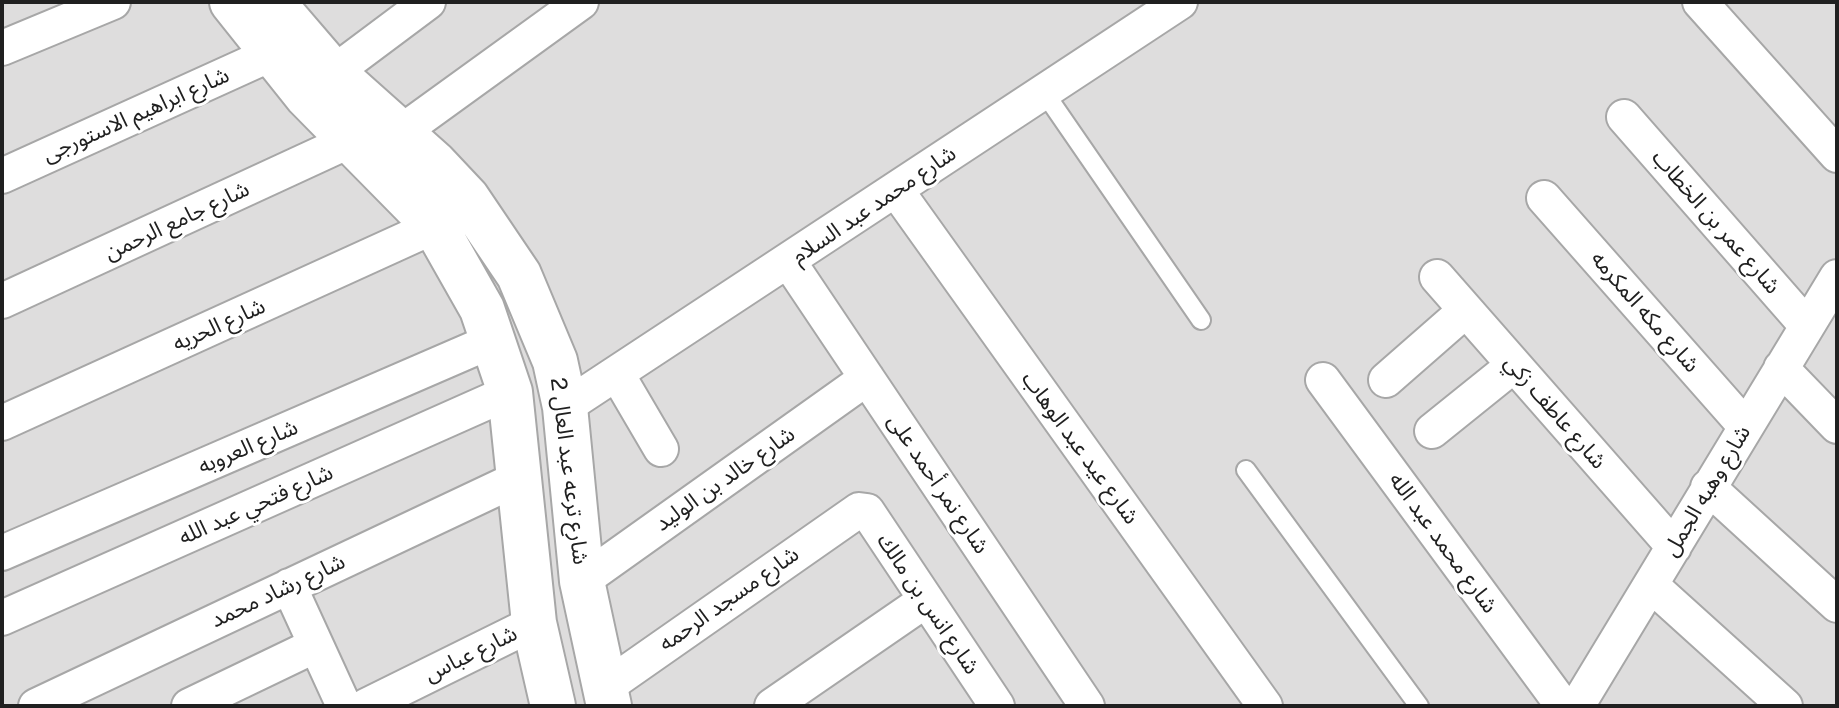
<!DOCTYPE html>
<meta charset="utf-8">
<style>
body{margin:0}
#map{position:relative;width:1839px;height:708px;overflow:hidden;background:#f1ede7;font-family:"Public Sans",sans-serif}
canvas{display:block}
.frame{position:absolute;inset:0;border:4px solid #202020;pointer-events:none}
</style>
<div id="map">
<canvas width="1839" height="708"></canvas>
<div class="frame"></div>
</div>
<script>
const ctx = document.querySelector('canvas').getContext('2d');
ctx.lineJoin = 'round';
function fill(path, color) {
  ctx.fillStyle = color;
  ctx.fill(path, 'evenodd');
}
function shape(rows) {
  const path = new Path2D();
  for (const r of rows) {
    path.moveTo(r[0], r[1]);
    for (let i = 2; i < r.length; i += 2) path.lineTo(r[i], r[i + 1]);
  }
  return path;
}
function trace(path, color, width, dash) {
  ctx.strokeStyle = color;
  ctx.lineWidth = width;
  ctx.lineCap = dash ? 'butt' : 'round';
  ctx.setLineDash(dash || []);
  ctx.stroke(path);
}
function write(font, color, halo, rows, align = 'center') {
  ctx.font = font + ' "Public Sans","Noto Sans Arabic",sans-serif';
  ctx.lineWidth = 6;
  ctx.setLineDash([]);
  ctx.textBaseline = 'middle';
  ctx.strokeStyle = halo;
  ctx.fillStyle = color;
  for (const [text, x, y, turn = 0] of rows) {
    ctx.save();
    ctx.translate(x, y);
    ctx.rotate((+turn || 0) * Math.PI / 180);
    ctx.textAlign = isNaN(turn) ? turn : align;
    if (halo) ctx.strokeText(text, 0, 0);
    ctx.fillText(text, 0, 0);
    ctx.restore();
  }
}
const residential = shape([
 [2,2,1837,2,1837,706,2,706]
]);
const service = shape([
 [1044,92,1201,320],
 [1246,470,1419,706]
]);
const minor = shape([
 [1700,2,1837,155],
 [2,48,113,2],
 [333,73,428,2],
 [1624,117,1807,326],
 [400,133,581,2],
 [2,176,271,54],
 [896,190,1265,706],
 [1544,198,1746,427],
 [789,262,1087,706],
 [1437,277,1674,547],
 [2,301,351,140],
 [1781,368,1837,426],
 [617,374,661,449],
 [1323,380,1563,706],
 [1386,380,1466,310],
 [565,407,1180,2],
 [2,423,435,226],
 [1432,431,1514,365],
 [1708,487,1837,605],
 [2,553,494,340],
 [582,581,867,378],
 [1651,585,1785,706],
 [289,586,344,706],
 [2,618,510,392],
 [603,689,859,510,867,511,997,706],
 [36,706,521,477],
 [189,706,316,645],
 [366,706,534,623],
 [772,706,926,600],
 [1577,706,1837,277]
]);
const tertiary = shape([
 [232,2,307,96,435,226,482,309,510,392,534,623,553,706],
 [272,2,333,73,435,164,467,198,519,275,555,361,565,407,582,581,609,706]
]);
const streetNames = [
 ["شارع ابراهيم الاستورجى",136,115,-24],
 ["شارع محمد عبد السلام",874,205,-34],
 ["شارع جامع الرحمن",177,221,-25],
 ["شارع عمر بن الخطاب",1716,222,49],
 ["شارع مكه المكرمه",1645,312,49],
 ["شارع الحريه",219,325,-24],
 ["شارع عاطف زكي",1555,412,49],
 ["شارع العروبه",248,447,-23],
 ["شارع عيد عبد الوهاب",1080,448,54],
 ["شارع ترعه عبد العال 2",569,471,83],
 ["شارع خالد بن الوليد",725,479,-35],
 ["شارع نمر أحمد على",938,484,56],
 ["شارع وهبه الجمل",1707,491,-59],
 ["شارع فتحي عبد الله",256,505,-24],
 ["شارع محمد عبد الله",1443,543,54],
 ["شارع رشاد محمد",278,591,-25],
 ["شارع مسجد الرحمه",729,599,-35],
 ["شارع انس بن مالك",928,604,56],
 ["شارع عباس",471,654,-26]
];
fill(residential, '#dedddd');
trace(service, '#a7a7a7', 22);
trace(minor, '#a7a7a7', 38);
trace(tertiary, '#a7a7a7', 48);
trace(service, '#fff', 18);
trace(minor, '#fff', 34);
trace(tertiary, '#fff', 44);
write('22px', '#202020', '#fff', streetNames);
</script>
